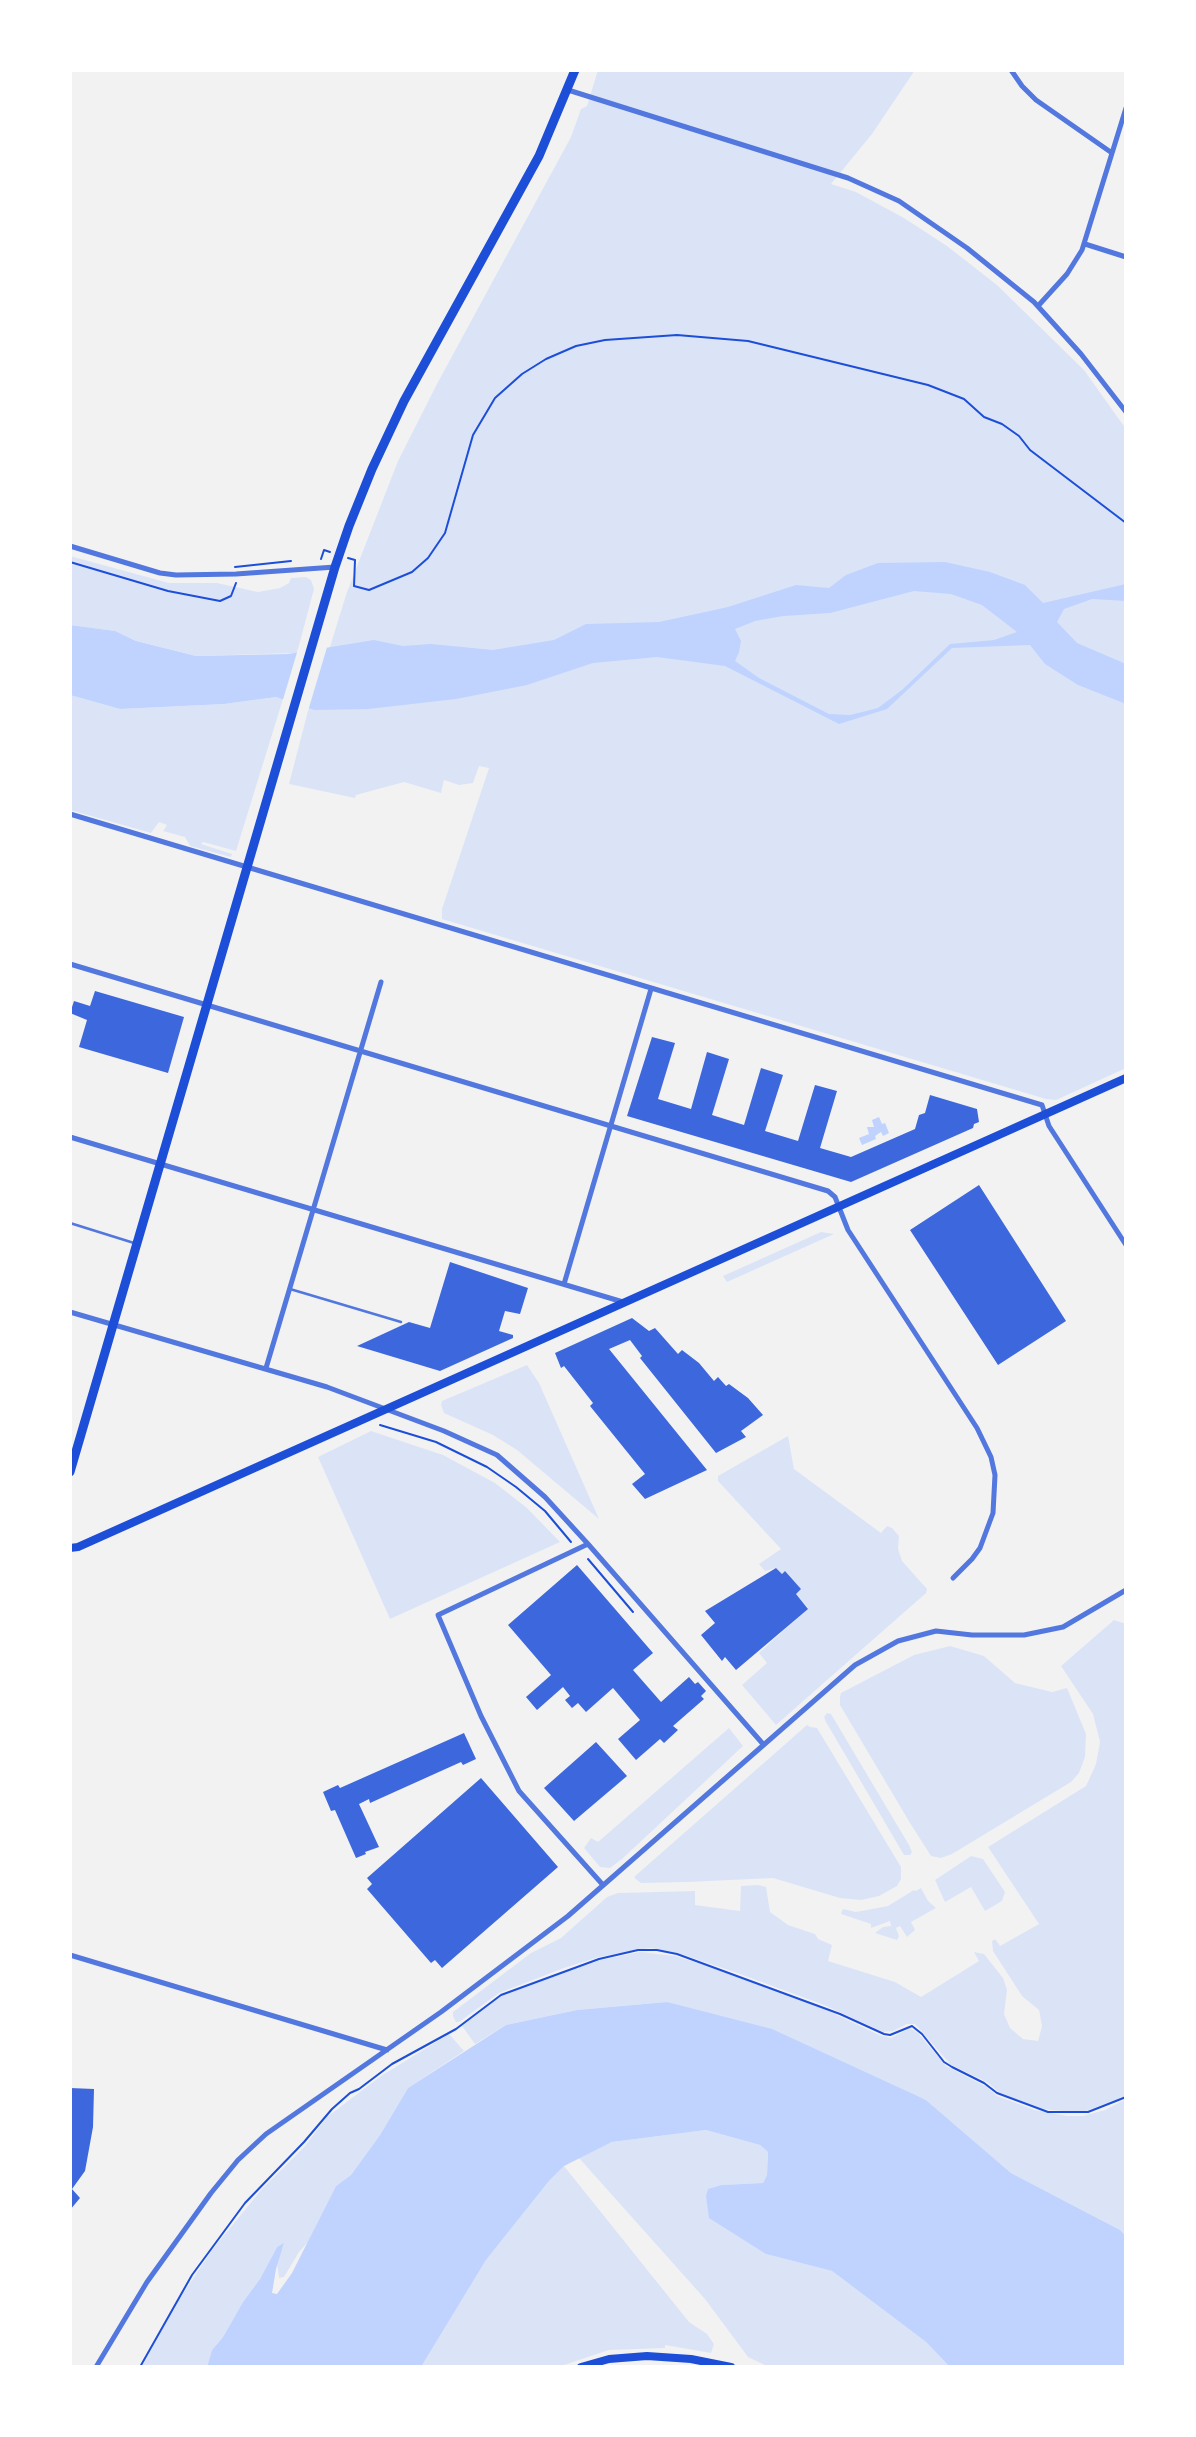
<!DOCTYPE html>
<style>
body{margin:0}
#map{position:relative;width:1196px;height:2437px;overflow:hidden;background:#f2f2f2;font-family:"Sofia Sans Condensed",sans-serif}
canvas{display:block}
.frame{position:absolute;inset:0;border:72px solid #fff;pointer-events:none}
</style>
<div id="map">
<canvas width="1196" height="2437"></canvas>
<div class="frame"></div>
</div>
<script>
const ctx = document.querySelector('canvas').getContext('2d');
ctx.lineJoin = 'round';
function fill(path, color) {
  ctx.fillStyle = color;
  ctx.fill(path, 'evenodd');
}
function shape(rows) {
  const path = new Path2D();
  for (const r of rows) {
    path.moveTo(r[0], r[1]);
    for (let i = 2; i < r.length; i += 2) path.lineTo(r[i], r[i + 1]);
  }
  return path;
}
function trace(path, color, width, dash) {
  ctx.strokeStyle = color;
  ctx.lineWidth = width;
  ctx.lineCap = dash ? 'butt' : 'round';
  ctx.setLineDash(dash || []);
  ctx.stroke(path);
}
const green = shape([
 [598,70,915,70,872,134,831,184,856,192,904,218,947,246,997,285,1084,370,1126,429,1126,1068,1056,1100,1046,1099,442,919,442,909,489,768,479,766,473,783,459,785,444,780,441,793,404,782,356,795,355,798,289,784,309,707,311,708,347,592,398,461,438,382,571,137,581,109,587,106],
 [70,556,169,583,217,583,258,592,280,588,289,583,291,578,306,577,311,580,314,589,297,653,196,656,136,641,114,631,70,625],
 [70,695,120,709,224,704,276,697,283,699,236,851,203,842,201,844,232,854,231,857,190,846,185,837,163,831,167,825,159,822,151,833,70,810],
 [821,1232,834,1234,727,1282,723,1276],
 [527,1365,539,1383,599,1519,517,1450,493,1435,444,1413,441,1405,442,1401],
 [371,1431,443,1455,495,1483,527,1508,560,1542,390,1619,318,1457],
 [788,1436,794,1469,881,1533,887,1526,892,1528,899,1536,898,1549,902,1561,927,1589,926,1593,776,1725,742,1685,767,1663,759,1653,808,1608,796,1594,801,1589,785,1571,782,1574,776,1568,765,1571,759,1564,781,1549,718,1481,718,1476],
 [1114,1620,1126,1624,1126,2095,1124,2097,1086,2111,1073,2112,1043,2109,1000,2093,987,2082,951,2065,915,2024,907,2024,893,2031,883,2032,824,2005,740,1974,678,1953,650,1948,599,1957,564,1968,499,1993,459,2022,456,2022,453,2016,453,2012,531,1953,561,1938,607,1897,618,1893,695,1891,695,1905,740,1911,741,1886,758,1885,766,1887,770,1912,788,1925,815,1934,818,1939,832,1945,828,1961,895,1982,921,1997,979,1961,974,1952,984,1954,1003,1978,1007,1990,1004,2014,1010,2028,1023,2039,1038,2041,1042,2026,1039,2010,1022,1996,993,1951,992,1941,995,1939,1000,1946,1039,1924,988,1847,1086,1786,1096,1764,1100,1742,1093,1714,1061,1666],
 [950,1646,984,1656,1015,1683,1052,1692,1067,1688,1086,1734,1085,1757,1079,1773,1071,1782,952,1854,941,1858,931,1856,910,1823,840,1705,840,1697,841,1693,914,1655],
 [827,1713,831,1714,909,1845,912,1852,910,1855,904,1855,826,1722,824,1717],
 [807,1725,810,1727,817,1728,901,1867,901,1879,897,1886,879,1896,861,1900,840,1898,773,1878,687,1882,641,1883,637,1880,634,1877],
 [729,1728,743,1746,622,1859,610,1868,600,1867,584,1848,591,1838,598,1842],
 [971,1856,983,1859,1005,1892,1002,1901,985,1911,971,1887,945,1902,935,1880],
 [921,1888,928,1901,936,1908,911,1922,915,1930,907,1937,900,1926,896,1928,899,1936,897,1940,875,1933,883,1927,891,1926,890,1921,871,1928,871,1924,841,1914,843,1909,856,1912,888,1906,914,1890,916,1891],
 [640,1952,675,1956,704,1965,820,2007,879,2035,891,2038,910,2028,918,2033,946,2066,987,2087,997,2096,1035,2110,1067,2116,1083,2116,1105,2110,1126,2099,1126,2236,1120,2230,1011,2173,926,2100,667,2002,577,2010,506,2025,475,2044,462,2026,500,1997,522,1987,601,1960],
 [449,2034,464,2051,408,2088,380,2135,351,2175,336,2186,308,2242,299,2252,284,2277,279,2278,277,2263,284,2244,277,2247,260,2279,243,2302,223,2337,212,2350,207,2367,142,2367,178,2301,212,2250,262,2189,305,2146,327,2117,381,2076],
 [706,2130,760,2145,768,2152,767,2175,763,2183,722,2185,766,2254,832,2271,926,2342,950,2367,769,2367,748,2357,705,2299,579,2158,612,2142],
 [564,2166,689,2322,707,2334,714,2344,711,2353,665,2345,665,2348,609,2350,558,2367,421,2367,486,2260,549,2181]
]);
const water = shape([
 [945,562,990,572,1025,585,1043,603,1126,584,1126,601,1092,599,1064,609,1057,622,1077,643,1126,664,1126,704,1078,685,1045,664,1030,645,952,648,887,709,839,724,725,666,657,657,593,663,527,685,456,699,368,709,314,710,276,697,224,704,120,709,70,695,70,625,115,631,136,641,196,656,288,654,374,640,403,646,431,644,493,650,554,640,586,624,659,622,728,607,796,585,829,588,846,575,878,563],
 [914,591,951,594,982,605,1017,632,994,640,950,644,902,690,878,708,850,715,829,714,759,678,735,661,739,652,741,641,735,629,755,621,783,616,830,613],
 [879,1117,882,1124,885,1123,889,1133,883,1136,881,1132,875,1136,876,1139,862,1145,859,1138,869,1134,867,1127,874,1127,872,1120],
 [667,2002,772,2029,926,2100,1011,2173,1120,2230,1126,2236,1126,2367,950,2367,926,2342,832,2271,766,2254,709,2218,706,2196,708,2189,722,2185,763,2183,767,2175,768,2152,760,2145,706,2130,612,2142,564,2166,549,2181,486,2260,421,2367,207,2367,212,2350,223,2337,243,2302,260,2279,277,2247,284,2243,276,2269,272,2293,277,2294,292,2273,336,2186,351,2175,380,2135,408,2088,506,2025,577,2010]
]);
const pier = shape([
 [328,644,308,711,282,703,298,649]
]);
const building = shape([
 [95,991,184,1017,168,1073,79,1047,87,1020,70,1013,74,1001,90,1006],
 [652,1037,675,1043,658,1099,691,1109,707,1052,729,1059,712,1115,744,1125,761,1068,783,1075,765,1131,798,1141,815,1085,837,1091,820,1148,851,1157,915,1129,919,1115,925,1113,930,1095,977,1109,979,1122,974,1124,973,1128,851,1182,627,1116],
 [979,1185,1066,1321,998,1365,910,1230],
 [450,1262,528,1288,520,1314,505,1311,499,1331,513,1335,513,1338,440,1371,357,1346,409,1322,430,1328],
 [632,1318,649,1331,655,1328,678,1354,682,1350,699,1363,714,1381,718,1377,726,1386,729,1384,748,1398,763,1415,741,1431,746,1437,716,1453,640,1358,642,1356,630,1340,609,1349,707,1470,645,1499,632,1484,645,1474,590,1406,593,1403,564,1366,561,1368,555,1353],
 [577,1565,653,1653,633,1670,661,1702,689,1677,695,1684,698,1682,706,1691,701,1696,704,1699,673,1726,678,1730,664,1743,660,1739,636,1760,618,1739,640,1720,613,1688,586,1712,578,1703,572,1708,565,1700,570,1696,563,1687,537,1710,526,1697,551,1675,508,1625],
 [776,1568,782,1574,785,1571,801,1589,796,1594,808,1609,736,1670,725,1657,722,1661,701,1635,715,1623,705,1611],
 [464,1733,476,1759,463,1765,461,1762,370,1803,369,1799,359,1804,379,1847,365,1852,366,1854,356,1858,335,1810,331,1811,323,1792,338,1785,340,1788],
 [596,1742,627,1776,574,1821,544,1788],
 [481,1778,558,1867,442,1968,435,1960,431,1963,367,1889,372,1884,367,1878],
 [70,2088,94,2089,93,2127,85,2171,72,2189,80,2198,70,2210]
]);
const path = shape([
 [348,558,355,560,354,586,369,590,412,572,428,558,445,533,473,435,495,398,522,374,546,359,576,346,605,340,677,335,748,341,928,385,964,399,984,417,1002,424,1019,436,1030,450,1126,523],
 [321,559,324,550,330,552],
 [70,562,168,591,220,601,231,596,236,583],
 [235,567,291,561],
 [380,1425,436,1442,487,1467,516,1487,545,1511,571,1542],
 [588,1559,633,1612],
 [140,2367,192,2275,245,2203,304,2142,332,2109,350,2093,359,2089,392,2064,456,2029,501,1995,599,1959,638,1950,657,1950,677,1954,840,2014,884,2034,890,2035,912,2026,922,2034,944,2062,952,2067,984,2083,997,2093,1048,2112,1088,2112,1126,2097]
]);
const service = shape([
 [70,1223,134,1243],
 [290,1289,401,1322]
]);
const minor = shape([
 [1011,70,1022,86,1036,100,1112,153],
 [568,90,848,178,899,201,967,248,1034,302,1081,354,1126,412],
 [1085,244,1126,257],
 [1038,306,1067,274,1082,250,1126,108],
 [70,546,160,573,176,575,236,574,335,567],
 [70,814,1042,1105,1049,1126,1126,1245],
 [70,964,828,1191,835,1197,848,1230,977,1428,991,1457,995,1475,993,1513,980,1548,972,1559,953,1578],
 [70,1137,623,1302],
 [564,1284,651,989],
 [70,1312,327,1387,444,1431,497,1455,545,1497,588,1544,763,1744],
 [266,1368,381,982],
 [588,1544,438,1615,481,1716,519,1791,603,1885],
 [70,1955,387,2050],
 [96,2367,147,2282,211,2193,238,2160,266,2134,441,2012,568,1916,855,1665,898,1641,936,1631,972,1635,1024,1635,1063,1627,1126,1590]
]);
const secondary = shape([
 [70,1548,78,1547,1126,1078],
 [581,2367,609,2359,647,2356,691,2359,731,2367]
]);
const primary = shape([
 [70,1472,335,567,349,526,372,469,404,401,539,156,575,70]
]);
fill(green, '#dbe4f7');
fill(water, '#bfd3fe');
fill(pier, '#f2f2f2');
fill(building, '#3d67dc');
trace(path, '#1d4ed8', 2);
trace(service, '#5277de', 2.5);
trace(minor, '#5277de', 5);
trace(secondary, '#1d4ed8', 8);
trace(primary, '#1d4ed8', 9);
</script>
